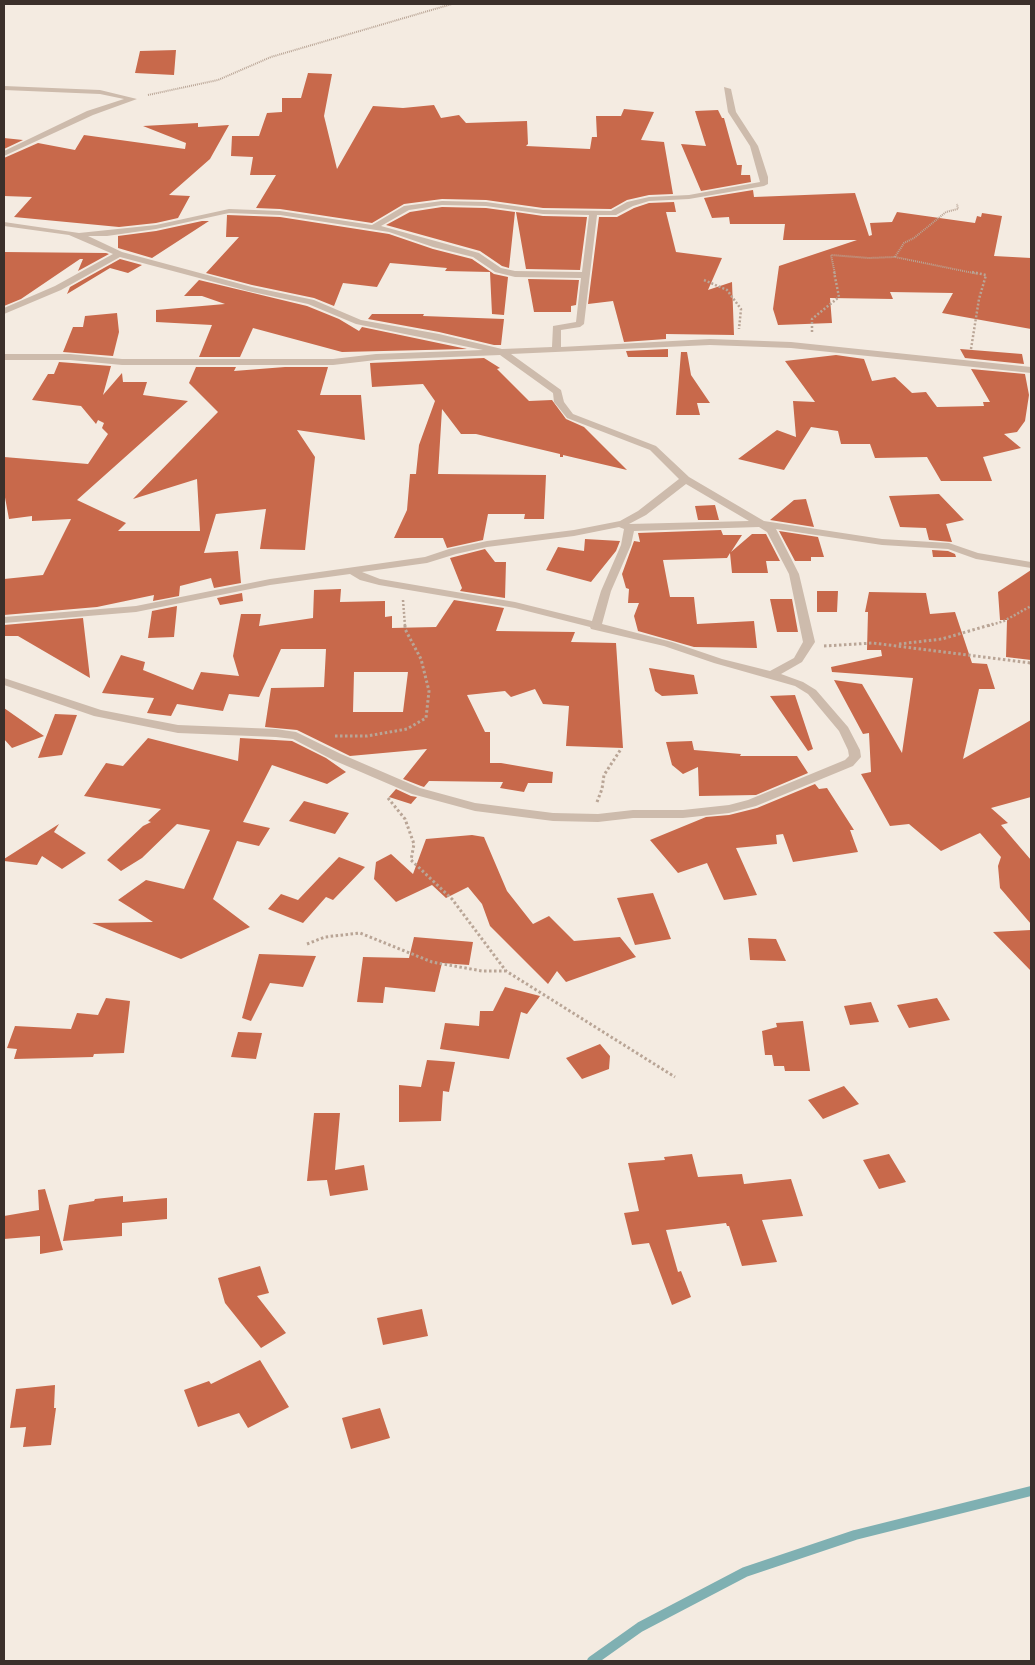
<!DOCTYPE html>
<style>
body{margin:0}
#map{position:relative;width:1035px;height:1665px;overflow:hidden;background:#f4ebe1;font-family:"Asap Condensed",sans-serif}
canvas{display:block}
.frame{position:absolute;inset:0;border:5px solid #3b302b;pointer-events:none}
</style>
<div id="map">
<canvas width="1035" height="1665"></canvas>
<div class="frame"></div>
</div>
<script>
const ctx = document.querySelector('canvas').getContext('2d');
ctx.lineJoin = 'round';
function shape(rows) {
  const path = new Path2D();
  for (const r of rows) {
    path.moveTo(r[0], r[1]);
    for (let i = 2; i < r.length; i += 2) path.lineTo(r[i], r[i + 1]);
  }
  return path;
}
function trace(path, color, width, dash) {
  ctx.strokeStyle = color;
  ctx.lineWidth = width;
  ctx.lineCap = dash ? 'butt' : 'round';
  ctx.setLineDash(dash || []);
  ctx.stroke(path);
}
function fill(path, color) {
  ctx.fillStyle = color;
  ctx.fill(path, 'evenodd');
}
const stream = shape([
 [592,1661,640,1627,745,1572,855,1535,1031,1491]
]);
const building = shape([
 [176,50,174,75,135,73,140,51],
 [308,73,332,74,324,116,337,169,373,106,403,108,434,105,441,118,459,115,466,123,527,121,528,144,526,146,590,149,592,137,597,137,596,116,621,116,624,109,654,112,641,140,664,142,673,194,649,195,627,200,611,209,543,208,486,200,442,199,404,204,372,223,280,209,256,208,276,175,250,175,253,157,231,156,232,136,259,136,267,113,282,112,282,98,301,98],
 [718,110,722,118,724,118,737,165,742,165,741,175,750,175,751,182,701,191,681,144,706,146,695,111],
 [198,123,198,127,229,125,210,159,169,195,190,196,178,218,156,223,119,227,14,217,32,197,4,196,4,158,38,143,75,150,84,135,185,149,186,143,143,126],
 [4,138,23,140,4,149],
 [753,190,754,197,855,193,869,236,872,235,870,223,892,222,897,212,975,223,977,216,981,217,982,213,1002,216,994,256,1031,258,1031,329,942,313,953,293,890,292,893,299,830,298,832,323,778,325,773,309,779,266,857,240,783,240,785,224,730,224,729,217,712,218,704,198],
 [674,202,676,212,666,212,676,252,722,258,708,290,732,282,734,335,666,334,666,339,624,342,613,301,588,304,599,217,617,217,634,208,649,203],
 [442,207,486,208,515,212,509,268,502,266,480,251,386,225,410,212],
 [516,212,543,216,587,217,580,270,526,269],
 [227,215,280,217,389,234,433,249,472,259,494,274,508,277,504,315,492,314,490,272,445,271,447,268,390,263,377,287,343,283,334,306,314,298,252,285,206,273,239,237,226,237],
 [202,221,209,221,152,258,118,248,118,236,156,231],
 [4,252,106,253,109,254,78,271,83,259,80,259,21,299,4,306],
 [120,259,142,265,128,273,110,268,67,294,70,287],
 [528,279,579,280,576,305,571,306,571,312,534,312],
 [199,280,307,306,339,319,359,331,362,327,467,349,342,352,253,328,240,357,199,357,212,325,156,322,156,310,225,304,202,296,184,296],
 [117,313,119,332,113,356,63,352,73,327,83,327,85,316],
 [372,314,424,314,423,316,504,319,501,345,494,345,439,332,368,319],
 [668,349,668,357,628,357,626,351],
 [960,349,1022,354,1024,364,965,358],
 [681,352,687,352,691,375,710,403,697,403,700,415,676,415],
 [836,355,864,359,872,381,895,377,912,393,926,392,937,407,984,406,983,402,990,402,971,369,1025,374,1029,395,1025,421,1017,432,1004,434,1021,448,983,457,992,481,941,481,927,457,875,458,870,444,841,444,838,431,811,427,784,470,738,459,777,430,796,437,793,401,815,402,785,361],
 [484,358,500,368,497,369,529,401,552,400,566,419,584,427,627,470,563,455,563,457,560,457,560,454,476,434,461,434,442,409,438,474,546,475,544,519,524,519,525,514,488,514,483,540,447,548,443,538,394,538,407,510,410,474,416,474,419,445,435,401,423,384,372,387,370,363],
 [59,362,111,366,103,395,122,373,123,382,147,382,143,395,188,401,77,500,126,523,118,531,200,531,197,479,133,499,218,412,189,383,196,367,236,367,234,371,285,367,328,367,320,395,361,395,365,440,297,430,315,457,305,550,260,549,266,509,216,514,204,553,238,551,241,583,214,588,211,578,180,586,179,596,153,601,154,595,97,607,4,615,4,579,43,575,71,519,32,521,32,516,9,519,4,492,4,457,88,464,108,434,102,428,104,423,98,420,96,424,81,406,32,400,48,374,54,374],
 [939,494,964,520,946,524,952,542,929,540,926,528,900,527,889,496],
 [806,499,814,527,770,520,794,500],
 [715,505,719,520,698,520,695,506],
 [721,530,723,535,742,535,731,552,752,534,766,534,780,561,766,561,768,573,732,573,730,553,727,558,663,560,670,597,694,597,697,624,754,621,757,648,694,647,638,631,634,616,639,603,628,603,629,589,626,588,622,574,634,541,640,542,638,533],
 [779,531,818,537,824,557,811,557,811,561,795,561],
 [585,539,620,541,616,551,591,582,546,570,558,547,584,551],
 [485,549,495,562,506,562,505,598,460,591,462,588,450,558],
 [932,550,948,551,955,554,956,557,933,557],
 [1031,570,1031,660,1006,657,1007,620,1000,620,998,592],
 [341,589,340,602,385,601,385,617,392,616,392,628,436,627,454,600,504,608,496,631,575,632,571,642,616,643,623,748,566,746,569,706,543,704,535,689,511,697,505,691,467,695,485,732,490,732,490,763,501,763,553,772,552,783,528,783,524,792,500,788,503,782,429,781,424,787,421,786,403,779,427,749,350,756,297,730,265,727,271,688,324,687,326,649,281,649,259,697,229,694,223,711,177,704,171,716,147,713,154,698,102,693,121,655,145,662,143,670,193,690,201,672,239,676,233,656,241,614,261,614,259,626,313,618,314,590],
 [354,672,408,672,403,712,353,712],
 [817,591,838,591,837,612,817,612],
 [869,592,926,593,930,614,955,612,972,663,987,664,995,689,979,689,963,759,1031,720,1031,797,991,808,1008,823,1001,825,1031,860,1031,924,1000,888,998,866,1001,857,980,833,941,851,909,824,890,826,861,774,871,772,869,733,863,734,834,680,862,684,902,753,913,678,832,672,831,667,882,656,881,650,867,650,868,612,865,612],
 [242,593,243,601,220,605,217,598],
 [770,599,792,599,798,632,777,632],
 [177,606,174,637,148,638,152,611],
 [83,618,90,678,18,636,4,636,4,625],
 [649,668,694,675,698,694,662,696,655,691],
 [795,695,813,749,808,751,770,696],
 [4,708,44,736,12,748,4,739],
 [55,714,77,715,62,755,38,758],
 [148,738,238,761,240,738,292,741,326,758,346,772,327,784,272,765,243,822,270,828,259,846,237,841,213,899,250,927,181,959,92,923,153,922,118,900,146,880,184,889,210,830,177,824,142,858,121,871,107,860,143,826,151,822,148,821,161,809,84,796,106,763,123,766],
 [692,741,694,750,741,754,740,756,797,756,808,773,756,795,699,796,698,767,683,774,672,765,666,742],
 [815,784,819,789,827,788,854,830,850,830,858,852,793,862,783,834,776,835,777,844,736,848,757,895,724,900,707,863,678,873,650,840,706,817,729,815,757,808],
 [396,789,411,796,417,797,411,804,389,797],
 [304,801,349,813,335,834,289,821],
 [59,824,54,832,86,853,62,869,42,856,37,865,4,861,4,859],
 [472,835,484,837,507,891,533,924,549,916,574,941,620,937,636,957,566,982,557,971,548,984,490,926,482,904,468,887,446,898,432,885,396,902,374,879,376,862,391,854,413,874,426,839],
 [339,857,365,867,333,900,326,897,303,923,268,909,281,894,298,900],
 [653,893,671,939,635,945,617,898],
 [1031,930,1031,971,993,932],
 [414,937,473,942,469,965,442,963,435,992,385,987,383,1003,357,1002,363,957,409,958],
 [748,938,776,939,786,961,750,960],
 [259,954,316,956,303,987,270,983,251,1021,242,1018],
 [505,987,540,996,527,1014,521,1012,509,1059,440,1049,445,1023,479,1026,480,1011,493,1011],
 [106,998,130,1001,124,1053,94,1054,93,1057,14,1059,17,1049,7,1048,15,1026,71,1029,77,1013,98,1015],
 [937,998,950,1020,909,1028,897,1005],
 [871,1002,879,1022,850,1025,844,1006],
 [803,1021,810,1071,785,1071,784,1066,774,1066,772,1055,765,1055,762,1031,777,1027,776,1023],
 [238,1032,262,1033,256,1059,231,1057],
 [600,1044,610,1056,609,1069,582,1079,566,1058],
 [427,1060,455,1062,449,1092,443,1091,441,1121,399,1122,399,1085,421,1087],
 [844,1086,859,1104,823,1119,808,1100],
 [314,1113,340,1113,335,1170,364,1165,368,1190,330,1196,327,1180,307,1181],
 [692,1154,698,1177,742,1174,744,1184,791,1179,803,1216,762,1220,777,1262,742,1266,729,1226,727,1226,726,1223,666,1230,678,1272,681,1271,691,1297,672,1305,649,1243,632,1245,624,1213,639,1211,628,1163,665,1160,664,1157],
 [889,1154,906,1182,879,1189,863,1160],
 [45,1189,63,1250,40,1254,40,1236,4,1239,4,1216,39,1210,38,1190],
 [123,1196,123,1202,167,1198,167,1219,122,1223,122,1236,63,1241,69,1205,94,1201,95,1199],
 [260,1266,269,1293,257,1296,286,1333,261,1348,225,1303,218,1278],
 [422,1309,428,1336,383,1345,377,1318],
 [260,1360,289,1407,248,1428,239,1413,198,1427,184,1390,209,1381,211,1384],
 [55,1385,54,1408,56,1408,51,1445,23,1447,26,1427,10,1428,16,1389],
 [380,1408,390,1438,351,1449,342,1418]
]);
const pathFar2 = shape([
 [148,95,218,80,271,57,452,4],
 [895,257,904,243,914,238,946,212,958,209,957,204],
 [835,274,831,255,869,258,895,257,978,274]
]);
const pathFar1 = shape([
 [704,280,727,290,741,309,739,329],
 [812,332,812,319,839,297,834,272],
 [971,349,979,299,986,275,972,272],
 [403,600,405,626],
 [988,626,1004,621,1031,606]
]);
const path = shape([
 [899,644,942,639,993,624],
 [824,646,873,643,1031,663],
 [335,736,367,736,407,729,426,718,429,691,421,659,405,629,405,624],
 [388,798,405,819,414,844,411,860,452,899,506,971,675,1077],
 [597,802,602,789,604,775,621,749],
 [307,944,325,937,360,933,432,962,482,971,505,971]
]);
const minor = shape([
 [4,86,100,90,137,99,93,115,4,156,4,151,87,111,124,99,100,94,4,90,4,86],
 [724,87,731,89,736,112,758,146,768,177,768,184,764,186,689,199,649,201,633,206,616,215,597,215,584,324,580,327,561,330,561,347,710,339,791,342,1031,367,1031,373,791,348,710,345,511,354,561,390,564,402,573,414,656,446,689,477,764,521,882,539,949,543,978,553,1031,562,1031,568,976,559,948,549,882,545,776,529,799,574,815,642,802,662,781,674,803,682,816,690,848,727,860,750,861,757,853,766,756,806,729,813,683,818,633,818,598,822,553,821,475,811,412,794,333,760,293,739,276,737,178,733,94,716,4,685,4,678,101,710,178,725,276,729,296,732,341,754,420,788,475,803,553,813,598,814,633,810,683,810,729,805,748,800,845,760,849,756,848,750,839,731,808,694,795,686,714,663,664,646,591,629,590,627,515,608,379,585,360,580,350,574,270,585,136,612,4,623,4,617,136,606,270,579,425,557,449,549,487,541,574,530,620,521,638,511,679,479,650,450,567,418,554,402,553,393,500,355,376,360,333,365,122,365,70,360,4,360,4,354,70,354,122,359,333,359,376,354,483,350,356,324,308,304,248,291,120,257,61,290,4,314,4,308,55,286,113,254,69,235,4,226,4,222,79,233,156,225,229,209,280,211,372,225,404,206,442,201,486,202,543,210,611,211,627,202,649,197,689,195,760,182,750,146,728,112,724,87],
 [442,205,486,206,543,214,589,215,582,272,515,271,501,268,479,253,381,226,409,210,442,205],
 [229,213,280,215,389,232,433,247,473,257,495,272,515,277,581,278,576,322,553,326,552,347,502,349,439,334,361,320,314,300,252,287,122,252,88,236,107,236,156,229,229,213],
 [686,484,749,521,629,524,646,515,686,484],
 [619,527,624,529,621,545,601,591,592,621,515,602,380,579,362,572,427,563,456,554,487,547,574,536,619,527],
 [759,527,767,532,789,574,803,642,794,658,770,671,722,659,672,642,602,624,611,591,631,545,634,531,759,527]
]);
trace(stream, '#7fb0b2', 10);
fill(building, '#c8694b');
trace(pathFar2, '#b9a596', 2, [1, 1]);
trace(pathFar1, '#b9a596', 2.5, [2, 2]);
trace(path, '#b9a596', 3, [2.5, 2.5]);
fill(minor, '#cdbbac');
</script>
